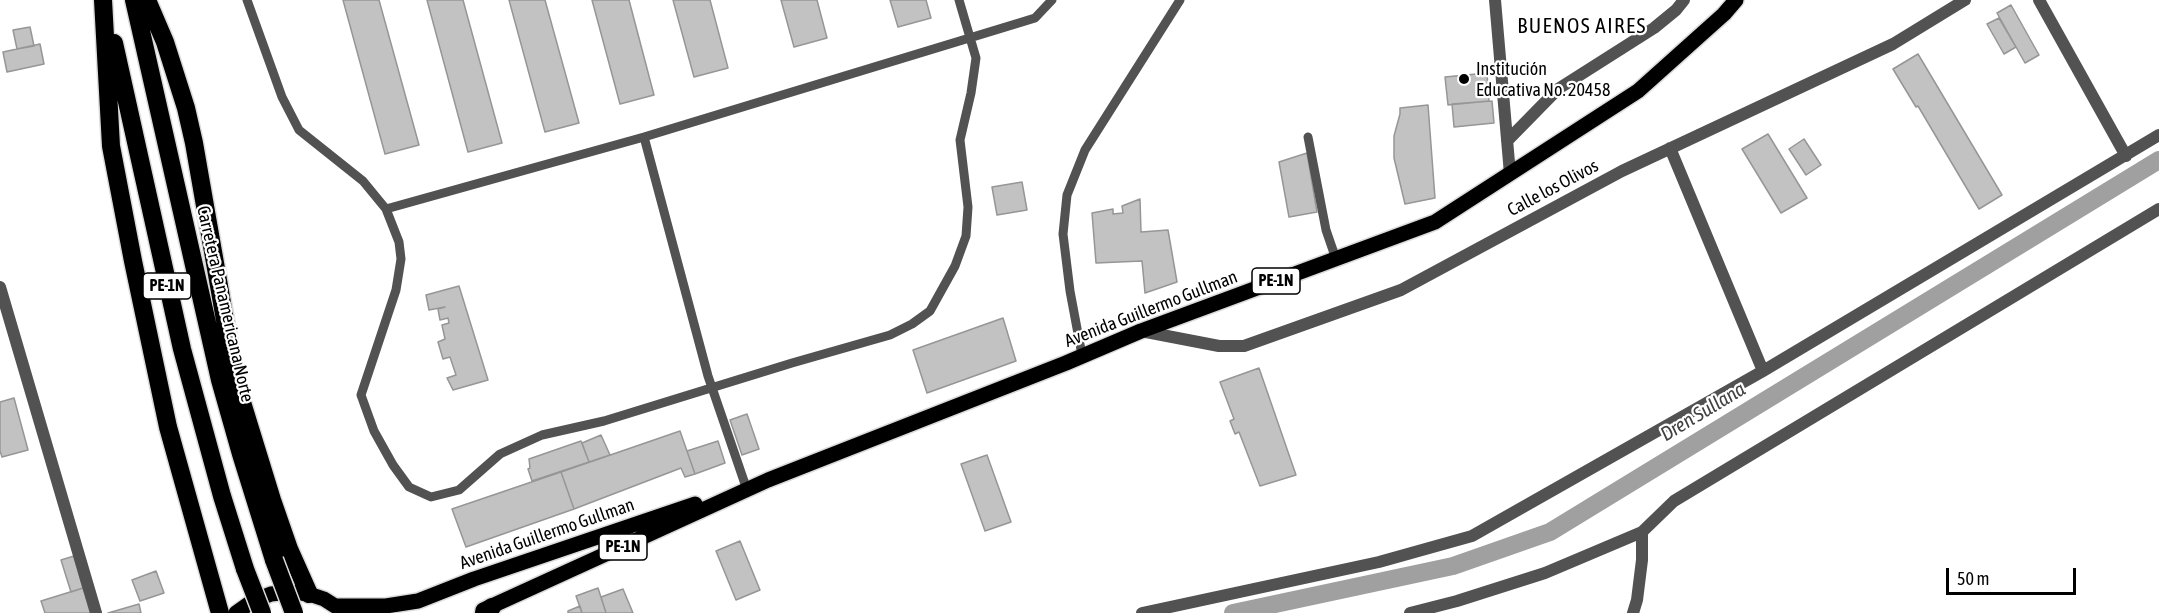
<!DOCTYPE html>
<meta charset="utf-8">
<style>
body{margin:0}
#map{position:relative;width:2159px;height:613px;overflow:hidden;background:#fff;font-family:"Asap Condensed",sans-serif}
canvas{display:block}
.scale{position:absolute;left:1946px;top:568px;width:130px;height:27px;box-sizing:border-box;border:3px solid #000;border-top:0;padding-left:8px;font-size:18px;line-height:21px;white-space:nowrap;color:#000;-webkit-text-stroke:4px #fff;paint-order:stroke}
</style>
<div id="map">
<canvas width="2159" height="613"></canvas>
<div class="scale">50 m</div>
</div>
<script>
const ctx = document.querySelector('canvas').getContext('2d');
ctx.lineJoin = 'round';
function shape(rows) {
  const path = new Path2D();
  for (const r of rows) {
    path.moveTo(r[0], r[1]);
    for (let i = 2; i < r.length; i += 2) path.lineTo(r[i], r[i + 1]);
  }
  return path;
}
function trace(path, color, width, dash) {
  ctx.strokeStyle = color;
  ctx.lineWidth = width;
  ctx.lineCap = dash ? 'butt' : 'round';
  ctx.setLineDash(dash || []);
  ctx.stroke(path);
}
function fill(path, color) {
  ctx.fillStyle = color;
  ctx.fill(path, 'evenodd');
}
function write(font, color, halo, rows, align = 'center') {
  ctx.font = font + ' "Asap Condensed",sans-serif';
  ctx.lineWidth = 4.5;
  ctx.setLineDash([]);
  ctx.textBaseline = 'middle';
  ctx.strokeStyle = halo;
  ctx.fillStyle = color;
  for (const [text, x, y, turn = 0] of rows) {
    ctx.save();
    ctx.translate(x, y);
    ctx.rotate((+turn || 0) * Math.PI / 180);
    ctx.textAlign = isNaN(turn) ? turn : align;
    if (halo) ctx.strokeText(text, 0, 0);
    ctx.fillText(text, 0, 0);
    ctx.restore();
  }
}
const canal = shape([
 [1233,613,1453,566,1550,532,2159,160]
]);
const building = shape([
 [343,0,379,0,419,145,385,154,343,0],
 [427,0,463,0,502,143,468,152,427,0],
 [509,0,545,0,579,123,545,132,509,0],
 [592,0,629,0,654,95,620,104,592,0],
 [673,0,710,0,728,68,694,77,673,0],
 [781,0,817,0,827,38,794,47,781,0],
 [890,0,926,0,931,18,898,27,890,0],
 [2011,5,2039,55,2025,63,1997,13,2011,5],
 [1999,18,2016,47,2004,54,1987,24,1999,18],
 [30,27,34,46,17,49,13,30,30,27],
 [40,44,44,64,7,72,3,52,40,44],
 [1918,54,2002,195,1979,209,1918,106,1916,107,1893,69,1918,54],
 [1487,73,1489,101,1448,105,1445,77,1487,73],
 [1492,101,1494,123,1454,127,1452,104,1492,101],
 [1428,105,1435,198,1405,204,1394,158,1394,136,1400,114,1400,108,1428,105],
 [1768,134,1807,198,1781,213,1742,149,1768,134],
 [1804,139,1821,165,1806,175,1789,149,1804,139],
 [1307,153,1317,212,1289,217,1279,162,1307,153],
 [1022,182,1027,210,997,215,992,187,1022,182],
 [1140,199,1141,232,1168,230,1177,282,1145,293,1142,261,1096,263,1092,213,1113,209,1113,214,1123,213,1122,206,1140,199],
 [459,286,488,380,453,390,447,378,456,375,450,357,443,359,438,342,445,339,442,325,449,323,448,318,440,320,438,309,445,307,429,310,426,295,459,286],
 [1003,318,1016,361,927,393,913,350,1003,318],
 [1259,368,1296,475,1260,486,1239,432,1235,434,1230,421,1234,419,1220,382,1259,368],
 [14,398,28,450,2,457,0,451,0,402,14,398],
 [747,414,759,449,742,455,730,420,747,414],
 [680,431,695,474,685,477,681,468,574,509,561,472,680,431],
 [601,435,610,455,589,462,582,443,601,435],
 [581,441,589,462,532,481,528,469,530,468,529,459,581,441],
 [718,441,725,463,695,474,687,451,718,441],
 [987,455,1011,522,985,531,961,464,987,455],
 [561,472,574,509,466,547,452,509,561,472],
 [740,541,760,590,736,600,716,551,740,541],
 [74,556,83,588,71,592,61,560,74,556],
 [156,571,164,593,140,601,132,580,156,571],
 [83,588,92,613,45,613,41,601,83,588],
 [598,588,606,613,582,613,576,596,598,588],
 [623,589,633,613,606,613,601,597,623,589],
 [139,604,141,613,108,613,139,604],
 [580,606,582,613,568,613,568,611,580,606]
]);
const lane = shape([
 [247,0,282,97,299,130,363,181,386,209,399,242,401,259,396,290,361,395,374,431,393,465,409,487,431,497,459,490,500,454,542,435,604,421,792,363,890,335,912,324,930,311,955,266,966,236,968,207,960,140,971,93,976,58,959,0],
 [644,137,708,376,746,487],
 [1308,137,1326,230,1336,259],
 [386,209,644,137,1022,22,1035,18,1052,0],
 [1082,355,1070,291,1063,234,1067,195,1085,150,1180,0]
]);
const street = shape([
 [1495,0,1510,174],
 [2039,0,2126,156],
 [1507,141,1558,89,1654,28,1676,10,1684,0],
 [1670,148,1763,371],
 [0,287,96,613],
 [1141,331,1219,346,1244,346,1401,290,1622,171,1893,44,1965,0],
 [1142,613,1379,562,1472,536,1763,371,2159,135],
 [1410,613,1457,601,1545,573,1642,532,1674,501,2159,209],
 [1633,613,1637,600,1642,560,1642,532]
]);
const primary = shape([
 [337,606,386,606,418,601,474,579,695,504],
 [483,610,768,480,1066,363,1141,331,1435,222,1638,91,1724,14,1736,0],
 [236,613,253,601,271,594,290,592,309,594,324,599,343,611]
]);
const highway = shape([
 [103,0,111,146,133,261,168,427,220,613],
 [134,0,220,380,241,454,274,560],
 [147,0,165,42,186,108,194,143,236,383,272,500,289,549,309,594],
 [114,43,182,349,222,496,245,569],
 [484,613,492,607]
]);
const highwayBridge = shape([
 [274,560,294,613],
 [245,569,262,613]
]);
const markers = [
 [1464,79,6,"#000"]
];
const shields = [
 [1276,281,48],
 [167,286,48],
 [623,547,48]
];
const shieldNames = [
 ["PE-1N",1276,281],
 ["PE-1N",167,286],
 ["PE-1N",623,547]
];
const poiNames = [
 ["Institución",1476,69],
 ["Educativa No. 20458",1476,90]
];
const streetNames = [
 ["Calle los Olivos",1553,188,-28],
 ["Carretera Panamericana Norte",225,304,77],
 ["Avenida Guillermo Gullman",1151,309,-21],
 ["Avenida Guillermo Gullman",547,534,-19]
];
const waterNames = [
 ["Dren Sullana",1703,412,-31]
];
const quarterNames = [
 ["BUENOS AIRES",1582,26]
];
trace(canal, '#a0a0a0', 18);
fill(building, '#c2c2c2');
trace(building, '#969696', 1.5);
trace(primary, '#dbdbdb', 18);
trace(highway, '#dbdbdb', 21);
trace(lane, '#525252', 9);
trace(street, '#525252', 12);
trace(primary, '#000', 15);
trace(highway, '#000', 18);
trace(highwayBridge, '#dbdbdb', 21, []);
trace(highwayBridge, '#000', 18);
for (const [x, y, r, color] of markers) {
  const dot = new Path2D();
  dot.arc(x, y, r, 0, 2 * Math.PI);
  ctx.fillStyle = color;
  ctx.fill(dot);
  trace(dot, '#fff', 2);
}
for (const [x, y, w] of shields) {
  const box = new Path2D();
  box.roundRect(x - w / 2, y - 13, w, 26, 4.5);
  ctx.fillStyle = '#fff';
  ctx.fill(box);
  trace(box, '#000', 1.5);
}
write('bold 16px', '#000', null, shieldNames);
write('18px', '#000', '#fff', poiNames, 'left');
write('18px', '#000', '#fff', streetNames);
write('italic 20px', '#414141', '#fff', waterNames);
ctx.letterSpacing = '1.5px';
write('21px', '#000', '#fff', quarterNames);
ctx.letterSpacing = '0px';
</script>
